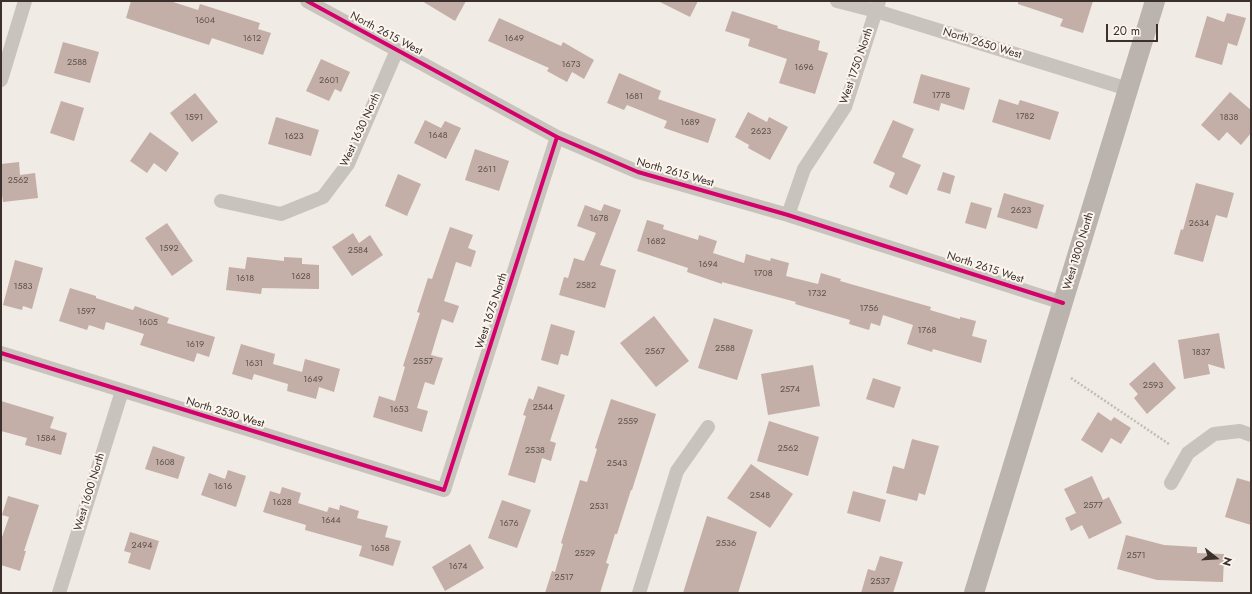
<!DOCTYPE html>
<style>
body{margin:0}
#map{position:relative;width:1252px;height:594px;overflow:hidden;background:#f0ebe5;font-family:Jost,sans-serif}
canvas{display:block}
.frame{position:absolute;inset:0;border:2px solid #3b302b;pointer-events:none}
.north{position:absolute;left:1196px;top:538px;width:40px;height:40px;-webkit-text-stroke:3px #fbf5ee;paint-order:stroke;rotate:107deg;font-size:11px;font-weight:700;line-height:16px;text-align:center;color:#3b302b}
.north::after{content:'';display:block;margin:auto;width:14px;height:18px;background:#3b302b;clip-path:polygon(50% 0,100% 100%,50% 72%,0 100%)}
.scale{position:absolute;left:1106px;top:24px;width:52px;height:18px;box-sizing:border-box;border:2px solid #3b302b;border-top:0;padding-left:5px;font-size:12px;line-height:14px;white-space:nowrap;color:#3b302b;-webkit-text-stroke:3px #fbf5ee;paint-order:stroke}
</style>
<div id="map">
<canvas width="1252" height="594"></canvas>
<div class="frame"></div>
<div class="north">N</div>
<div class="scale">20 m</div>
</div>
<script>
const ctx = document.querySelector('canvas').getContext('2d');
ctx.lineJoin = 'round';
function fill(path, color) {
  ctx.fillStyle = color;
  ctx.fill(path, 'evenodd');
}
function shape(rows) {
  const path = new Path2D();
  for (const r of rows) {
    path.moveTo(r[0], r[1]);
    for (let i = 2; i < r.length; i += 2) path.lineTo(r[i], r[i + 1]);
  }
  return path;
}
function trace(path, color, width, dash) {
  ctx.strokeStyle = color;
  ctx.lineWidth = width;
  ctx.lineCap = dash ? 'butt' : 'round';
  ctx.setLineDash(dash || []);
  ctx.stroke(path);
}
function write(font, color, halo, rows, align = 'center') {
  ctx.font = font + ' Jost,sans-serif';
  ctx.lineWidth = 4;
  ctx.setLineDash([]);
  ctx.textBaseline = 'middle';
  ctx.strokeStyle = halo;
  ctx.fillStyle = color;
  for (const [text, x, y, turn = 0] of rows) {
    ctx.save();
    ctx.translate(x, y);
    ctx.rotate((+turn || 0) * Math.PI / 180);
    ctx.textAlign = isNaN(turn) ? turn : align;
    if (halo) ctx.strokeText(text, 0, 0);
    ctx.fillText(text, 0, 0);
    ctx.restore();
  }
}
const building = shape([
 [131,1,170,1,198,10,200,4,260,23,258,29,271,33,263,55,212,38,209,45,126,18],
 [422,1,466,1,455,21],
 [658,1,698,1,690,17],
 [1018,1,1093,1,1083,33,1060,26,1063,19,1018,4],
 [732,11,778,26,777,28,820,41,818,50,828,53,815,94,779,83,787,59,748,46,750,39,725,31],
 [1227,13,1246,18,1237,46,1228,43,1222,65,1195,57,1207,16,1224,22],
 [499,18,561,46,563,42,594,60,584,79,572,72,567,82,547,71,549,68,488,41],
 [63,42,99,52,90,83,54,73],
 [321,59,350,72,341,92,335,89,329,101,306,91],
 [619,73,661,91,658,99,716,119,708,143,664,128,667,121,627,105,624,110,607,103],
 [921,74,970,88,964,110,941,103,939,111,913,103],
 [1230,92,1251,110,1251,133,1241,145,1227,132,1219,141,1201,125],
 [195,93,218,122,192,142,170,113],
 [999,99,1018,105,1020,100,1059,112,1050,140,992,122],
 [61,101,84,108,74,141,50,133],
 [748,112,767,122,769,117,788,127,770,160,748,148,749,145,735,137],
 [276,117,319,130,311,156,268,144],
 [425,120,441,128,445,121,461,128,446,159,414,143],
 [893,120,914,129,902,157,921,165,907,195,889,187,895,173,873,163],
 [150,132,179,153,166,172,154,163,147,173,130,161],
 [475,149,509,161,499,191,465,180],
 [19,162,20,175,35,173,38,198,3,202,1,187,1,164],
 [943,172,955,176,950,194,937,190],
 [398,174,421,184,407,216,385,206],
 [1196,183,1234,193,1227,218,1216,215,1203,262,1174,254,1181,229,1183,230],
 [1004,193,1044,205,1037,229,997,217],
 [971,202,992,208,986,229,965,223],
 [604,204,621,210,600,265,616,270,605,308,559,295,564,277,568,278,574,258,584,261,596,233,577,226,585,205,601,211],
 [647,220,664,225,663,229,698,240,699,235,717,241,713,253,744,263,746,254,770,261,771,258,789,263,786,276,818,284,821,273,841,279,840,281,931,307,930,310,960,319,960,317,976,321,972,336,987,340,981,363,933,349,932,352,907,344,913,325,883,315,880,326,871,323,869,330,849,324,850,320,795,304,796,302,722,282,722,284,687,272,688,268,637,251],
 [167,223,193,261,172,276,145,238],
 [450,227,473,235,468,248,476,251,471,267,456,262,444,301,459,306,453,323,442,319,431,355,443,358,434,385,425,382,417,408,428,411,422,432,373,417,379,396,395,401,405,367,403,366,420,313,417,312,428,278,432,279],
 [353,233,359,243,370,235,383,255,352,276,332,247],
 [247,257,284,261,284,257,302,258,302,264,319,265,319,289,262,288,261,294,226,290,229,267,245,269],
 [15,260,43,268,32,309,23,306,22,310,3,305],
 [70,288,96,296,96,298,133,310,135,306,169,318,167,323,215,337,209,357,197,353,194,362,140,345,144,334,106,322,104,330,89,325,87,330,59,321],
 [654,316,689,361,656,387,620,343],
 [714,318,753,330,737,380,698,368],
 [551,324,575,331,568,356,561,354,558,365,541,360],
 [1219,333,1225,369,1208,364,1210,374,1184,379,1178,340],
 [241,344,275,354,273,364,302,372,305,359,340,369,334,392,319,387,316,399,287,391,288,384,254,374,252,380,232,374],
 [1154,362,1176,388,1147,414,1134,398,1138,394,1129,384],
 [813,365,820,406,768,415,761,374],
 [873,378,901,387,894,408,866,399],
 [538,386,565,395,550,441,556,443,551,461,542,458,535,483,508,475,526,416,523,415,529,398,533,400],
 [611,399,656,414,632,490,631,490,617,534,615,534,606,563,609,564,600,593,545,593,552,571,555,572,563,544,561,543,580,480,587,482,597,449,595,448],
 [1,401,54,417,50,428,67,433,61,455,25,445,27,438,1,431],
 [1098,412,1111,421,1114,417,1131,428,1121,444,1111,438,1102,453,1081,440],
 [769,421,819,437,808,476,757,461],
 [912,439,939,446,925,495,919,493,917,501,886,493,893,466,904,469],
 [153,446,185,457,178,479,145,469],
 [751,464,793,494,770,528,727,498],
 [228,470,246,476,236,507,201,495,209,473,225,479],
 [1092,476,1103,500,1109,497,1122,523,1089,539,1082,525,1071,531,1065,518,1076,513,1064,489],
 [1237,478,1251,482,1251,525,1225,517],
 [282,487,301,493,298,503,327,512,329,507,339,510,340,505,359,511,357,518,388,526,385,537,401,541,393,566,359,556,362,546,305,530,306,525,263,512,270,491,280,494],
 [853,491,886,500,880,522,847,513],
 [8,496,39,505,24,551,26,551,20,571,1,565,1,540,9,517,2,515],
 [502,500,531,510,517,548,488,538],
 [707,516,757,532,738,593,683,593],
 [130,532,159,541,150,570,128,563,131,553,124,551],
 [1126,535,1164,545,1197,547,1197,553,1224,554,1223,582,1157,580,1117,569],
 [470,544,484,568,445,591,432,567],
 [880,556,903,562,893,593,861,593,868,569,875,571]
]);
const path = shape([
 [1071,378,1169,444]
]);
const minor = shape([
 [307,1,557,137,638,172,788,215,1063,303],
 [837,1,876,11,1128,89],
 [1,80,25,1],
 [221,201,281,214,323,197,348,164,397,50],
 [788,215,804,169,845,107,879,1],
 [1,353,444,490,557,137],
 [1171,483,1188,453,1214,434,1240,431,1251,435],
 [59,593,122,391],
 [639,593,677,471,708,427]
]);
const secondary = shape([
 [974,593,1155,1]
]);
const cycleway = shape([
 [307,1,557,137,638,172,788,215,1063,303],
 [1,353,444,490,557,137]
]);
const numberNames = [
 ["1604",205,21],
 ["1612",252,39],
 ["1649",514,39],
 ["2588",77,63],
 ["1673",571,65],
 ["1696",804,68],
 ["2601",329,81],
 ["1778",941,96],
 ["1681",634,97],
 ["1782",1025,117],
 ["1591",194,118],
 ["1838",1229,118],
 ["1689",690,123],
 ["2623",761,132],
 ["1648",438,136],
 ["1623",294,137],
 ["2611",487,170],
 ["2562",18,181],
 ["2623",1021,211],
 ["1678",599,219],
 ["2634",1199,224],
 ["1682",656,242],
 ["1592",169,249],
 ["2584",358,251],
 ["1694",708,265],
 ["1708",763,274],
 ["1628",301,277],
 ["1618",245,279],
 ["2582",586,286],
 ["1583",23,287],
 ["1732",817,294],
 ["1756",869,309],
 ["1597",86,312],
 ["1605",148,323],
 ["1768",927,331],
 ["1619",195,345],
 ["2588",725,349],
 ["2567",655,352],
 ["1837",1201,353],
 ["2557",423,362],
 ["1631",254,364],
 ["1649",313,380],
 ["2593",1153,386],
 ["2574",790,390],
 ["2544",543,408],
 ["1653",399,410],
 ["2559",628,422],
 ["1584",46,439],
 ["2562",788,449],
 ["2538",535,451],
 ["1608",165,463],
 ["2543",617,464],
 ["1616",223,487],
 ["2548",760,496],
 ["1628",282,503],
 ["2577",1093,506],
 ["2531",599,507],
 ["1644",331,521],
 ["1676",509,524],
 ["2536",726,544],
 ["2494",142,546],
 ["1658",380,549],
 ["2529",585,554],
 ["2571",1136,556],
 ["1674",458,567],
 ["2517",564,578],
 ["2537",880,582]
];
const streetNames = [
 ["North 2615 West",386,34,28],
 ["North 2650 West",982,44,17],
 ["West 1750 North",857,66,-71],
 ["West 1630 North",361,130,-65],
 ["North 2615 West",675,173,16],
 ["West 1800 North",1079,251,-73],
 ["North 2615 West",985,268,18],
 ["West 1675 North",492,311,-72],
 ["North 2530 West",225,413,17],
 ["West 1600 North",90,492,-73]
];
fill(building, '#c3afa7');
trace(path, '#c2bbb6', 2.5, [2, 2]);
trace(minor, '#c9c3be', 14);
trace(secondary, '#bab3ae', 20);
trace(cycleway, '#d6006c', 4);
write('9px', '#5d504a', null, numberNames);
write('11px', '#3b302b', '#fbf5ee', streetNames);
</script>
